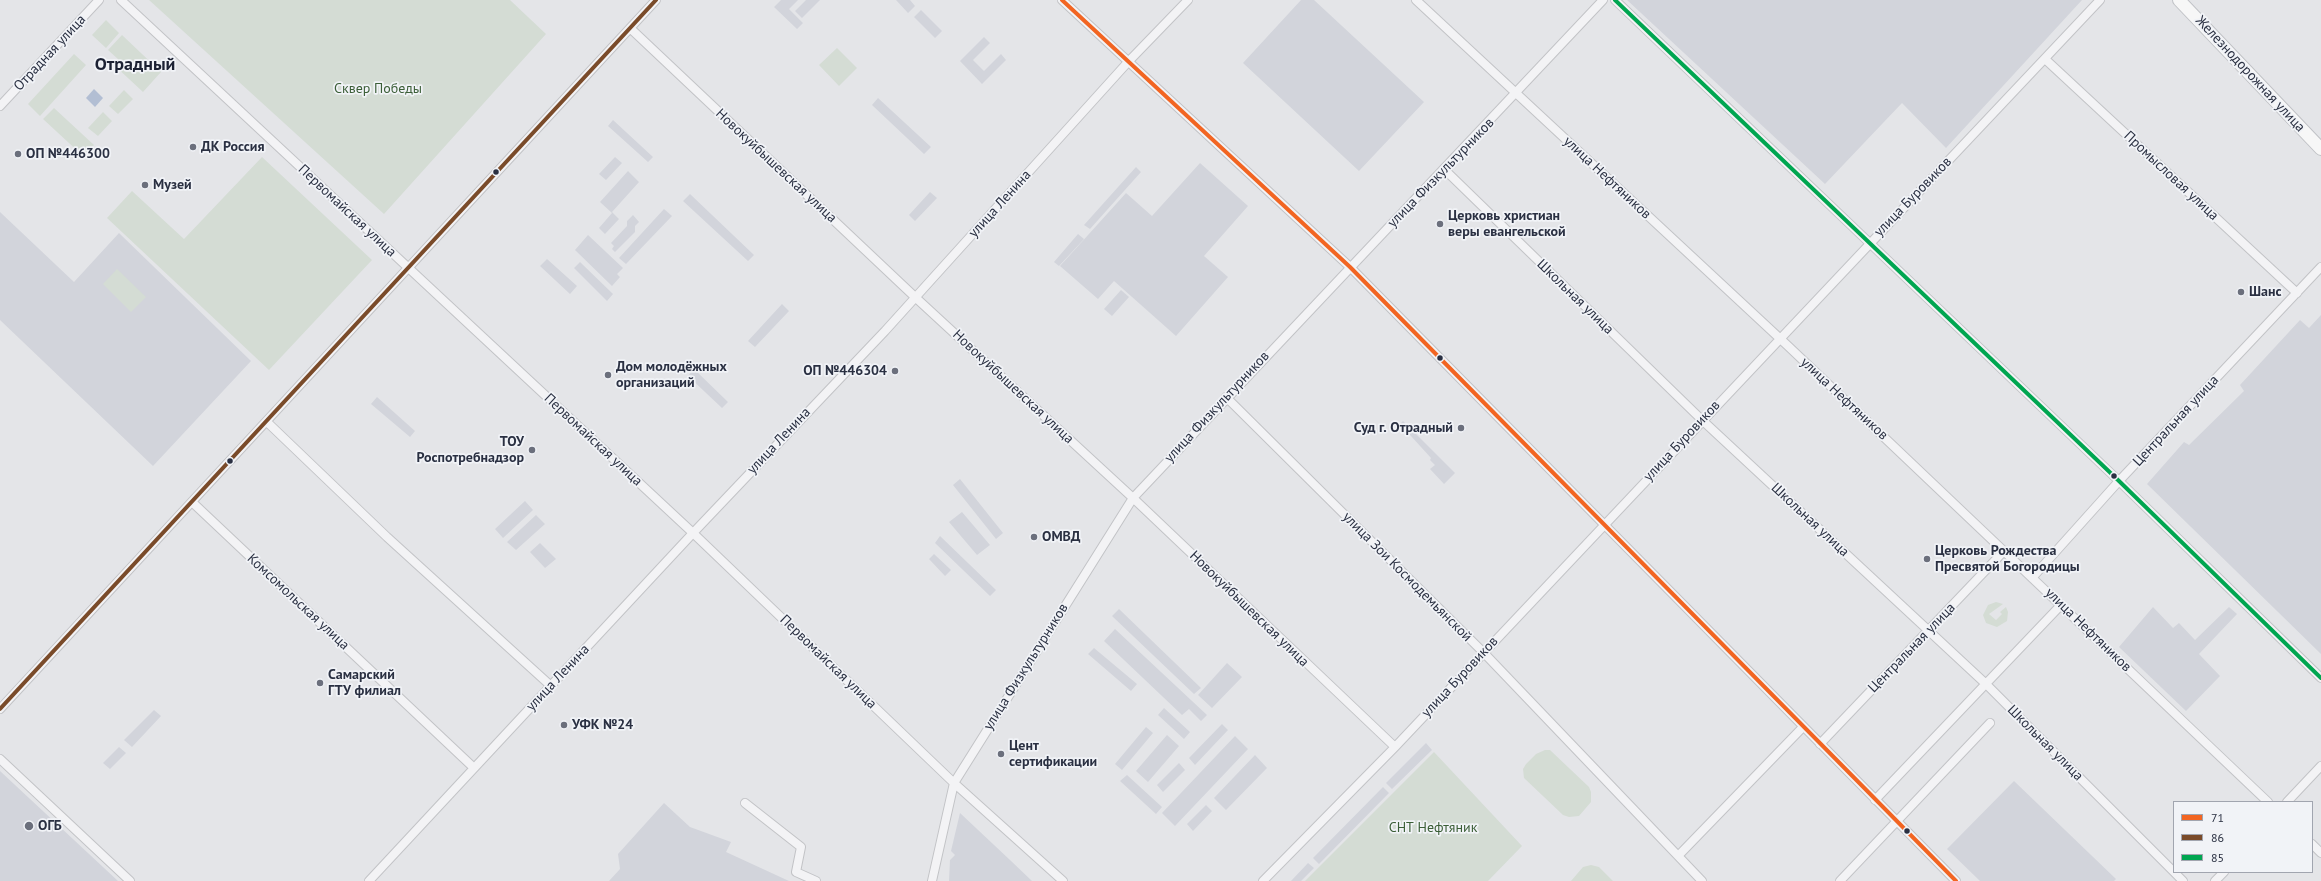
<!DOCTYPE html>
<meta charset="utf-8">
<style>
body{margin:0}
#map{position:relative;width:2321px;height:881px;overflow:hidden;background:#e4e5e8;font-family:"PT Sans",sans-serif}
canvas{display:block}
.legend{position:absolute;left:2173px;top:801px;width:140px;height:72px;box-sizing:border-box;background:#f1f3f7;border:1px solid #a1a5af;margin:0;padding:5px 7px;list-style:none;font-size:12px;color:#2a3042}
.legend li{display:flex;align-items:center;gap:8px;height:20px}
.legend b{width:20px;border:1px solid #a1a5af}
</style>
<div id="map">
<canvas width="2321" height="881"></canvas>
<ul class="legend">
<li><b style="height:5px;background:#f26522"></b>71</li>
<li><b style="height:5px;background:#7a4b2a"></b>86</li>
<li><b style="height:5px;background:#00a651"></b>85</li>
</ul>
</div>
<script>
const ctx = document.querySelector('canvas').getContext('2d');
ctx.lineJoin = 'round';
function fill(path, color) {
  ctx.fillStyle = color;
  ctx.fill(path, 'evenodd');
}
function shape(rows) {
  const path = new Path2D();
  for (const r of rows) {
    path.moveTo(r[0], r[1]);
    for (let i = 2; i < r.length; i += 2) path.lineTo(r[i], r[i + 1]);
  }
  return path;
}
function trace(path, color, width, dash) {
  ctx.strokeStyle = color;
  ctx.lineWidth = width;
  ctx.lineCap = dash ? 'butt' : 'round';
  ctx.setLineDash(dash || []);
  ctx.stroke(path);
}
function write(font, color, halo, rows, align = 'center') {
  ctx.font = font + ' "PT Sans",sans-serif';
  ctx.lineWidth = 3.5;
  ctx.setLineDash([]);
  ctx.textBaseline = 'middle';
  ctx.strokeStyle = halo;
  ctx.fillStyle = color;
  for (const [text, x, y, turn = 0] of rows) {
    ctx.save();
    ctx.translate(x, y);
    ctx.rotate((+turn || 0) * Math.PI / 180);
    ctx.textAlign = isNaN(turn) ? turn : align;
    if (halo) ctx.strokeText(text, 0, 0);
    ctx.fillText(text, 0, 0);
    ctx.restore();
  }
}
const built = shape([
 [781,0,798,0,789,9,803,23,797,29,774,7],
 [806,0,820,0,802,18,795,11],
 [896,0,910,0,915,6,908,13],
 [1301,0,1314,0,1424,102,1359,171,1243,63],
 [1627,0,2082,0,1946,148,1902,103,1825,184],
 [921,10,942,31,935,38,914,17],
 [984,37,990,43,973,60,984,71,1001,54,1006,60,982,84,960,61],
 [878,98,931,147,924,154,872,105],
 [613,120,653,157,648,162,608,126],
 [615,157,622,163,606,180,599,174],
 [1200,163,1248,206,1204,256,1228,277,1176,336,1114,281,1098,299,1060,266,1126,193,1152,216],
 [1136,167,1141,172,1090,229,1084,225],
 [628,171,639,182,612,212,619,219,605,234,599,228,612,213,600,202],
 [930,192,937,198,915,221,909,215],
 [690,194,754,255,748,261,683,201],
 [664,209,672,216,626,264,619,258],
 [0,212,74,282,119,233,251,361,153,466,0,320],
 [633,215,639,222,635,226,635,232,615,252,612,249,614,246,611,243,627,226,627,221],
 [1078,234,1084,239,1059,266,1054,262],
 [588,235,623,268,617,274,620,277,612,286,575,250],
 [547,259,577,286,570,294,540,266],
 [580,262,613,294,607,301,574,268],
 [1121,290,1129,297,1112,316,1104,309],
 [782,304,789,311,755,347,748,341],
 [2321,315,2321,654,2147,484,2184,442,2189,445,2244,391,2240,385,2300,320,2309,328],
 [694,369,728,402,722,408,688,376],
 [377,397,415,431,410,437,371,404],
 [1403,421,1455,473,1444,484,1430,469,1435,465,1430,460,1431,458,1400,424],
 [960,479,1003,533,996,539,953,485],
 [525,501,533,510,503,538,495,529],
 [962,512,990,545,977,555,949,522],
 [536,515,545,524,516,550,507,542],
 [940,536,996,590,990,596,935,543],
 [540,543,556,559,545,568,530,552],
 [934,554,951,570,945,576,929,559],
 [2153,607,2173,628,2179,623,2195,640,2229,607,2237,614,2199,654,2220,676,2186,711,2119,647],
 [1119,609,1201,688,1194,694,1112,616],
 [1115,629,1207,715,1201,721,1189,709,1182,715,1104,641],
 [1094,648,1137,684,1131,691,1088,654],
 [1227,663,1242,677,1212,708,1198,695],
 [1164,708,1190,732,1184,739,1158,715],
 [154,710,161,716,132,747,124,740],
 [1222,724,1228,730,1195,765,1189,758],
 [1146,727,1153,733,1122,770,1115,764],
 [1167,735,1179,746,1148,782,1136,771],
 [1235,736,1248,749,1175,826,1162,813],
 [1426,743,1432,750,1392,789,1386,783],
 [119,747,126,753,110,769,103,763],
 [1255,755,1267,768,1226,810,1214,798],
 [1179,763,1185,770,1163,792,1157,785],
 [0,771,118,881,0,881],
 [1127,775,1162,807,1156,814,1120,781],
 [2014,781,2116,879,2114,881,1980,881,1947,849],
 [1383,787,1389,793,1319,864,1313,858],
 [664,803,690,827,731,842,726,852,789,881,609,881,620,869,618,854],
 [1206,805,1212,811,1193,831,1187,824],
 [960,813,1010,860,1032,881,949,881,950,860,955,855,951,851],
 [1308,863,1314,868,1301,881,1291,881]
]);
const green = shape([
 [149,0,510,0,546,34,384,214],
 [106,20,119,33,106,48,92,35],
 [122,35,161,72,143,92,114,65,119,60,108,50],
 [837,48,857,68,839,86,819,65],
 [74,54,86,65,40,116,28,104],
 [124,90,133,99,118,114,109,106],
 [54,108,94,145,83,156,43,119],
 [103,112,112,121,98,136,88,128],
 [262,157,372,260,269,370,107,218,132,191,184,239],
 [117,269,146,297,131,312,103,284],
 [1996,602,2003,604,1989,614,1996,620,2002,614,2000,612,2006,607,2008,612,2007,621,1997,627,1986,623,1983,615,1988,605],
 [1545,750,1550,750,1589,787,1591,792,1591,802,1579,816,1569,817,1563,815,1524,778,1523,769,1526,764,1536,754],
 [1434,752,1522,846,1488,881,1305,881],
 [1591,865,1599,867,1613,881,1571,881,1583,867]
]);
const water = shape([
 [94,89,103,98,95,107,86,98]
]);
const street = shape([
 [121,0,693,533,954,783,1063,881],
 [1062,0,1350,267,1956,881],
 [1416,0,1788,346,2268,802],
 [1615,0,2119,481,2321,678],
 [630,28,915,297,1133,498,1395,747],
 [2045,59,2297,293],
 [0,106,99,0],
 [1445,170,1702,420,1986,684,2174,872],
 [1226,397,1484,653,1702,881],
 [267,422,387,537,551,686],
 [192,502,474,768],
 [2032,578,2119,481,2321,267],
 [0,709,656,0],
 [1820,744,2004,551],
 [0,759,130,881],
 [1875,800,2061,605],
 [2287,802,2321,766],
 [745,803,801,847,796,872,816,881],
 [2312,844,2321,853],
 [1678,856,1803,727],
 [2174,872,2183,881],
 [369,881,693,533,885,331,1128,62,1188,0],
 [932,881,954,783,1133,498,1603,0],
 [1263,881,1395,747,2100,0],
 [1840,881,1990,723],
 [2215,881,2224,872]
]);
const primary = shape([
 [2179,0,2321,149]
]);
const bus1 = shape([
 [1062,0,1350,267,1956,881]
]);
const bus2 = shape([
 [0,709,656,0]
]);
const bus3 = shape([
 [1615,0,2119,481,2321,678]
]);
const markers = [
 [193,147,4,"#6b6f7c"],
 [18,154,4,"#6b6f7c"],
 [496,172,3.5,"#2a3042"],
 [145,185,4,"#6b6f7c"],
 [1440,224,4,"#6b6f7c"],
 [2241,292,4,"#6b6f7c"],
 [1440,358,3.5,"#2a3042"],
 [895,371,4,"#6b6f7c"],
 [608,375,4,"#6b6f7c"],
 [1461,428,4,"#6b6f7c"],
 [532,450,4,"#6b6f7c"],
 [230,461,3.5,"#2a3042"],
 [2114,476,3.5,"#2a3042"],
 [1034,537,4,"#6b6f7c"],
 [1927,559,4,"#6b6f7c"],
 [320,683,4,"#6b6f7c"],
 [564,725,4,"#6b6f7c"],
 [1001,754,4,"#6b6f7c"],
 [29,826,5,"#6b6f7c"],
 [1907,831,3.5,"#2a3042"]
];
const streetNames = [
 ["Отрадная улица",50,53,-47],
 ["Железнодорожная улица",2250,74,47],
 ["Новокуйбышевская улица",776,166,43],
 ["улица Физкультурников",1441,173,-46],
 ["Промысловая улица",2171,176,43],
 ["улица Нефтяников",1607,178,43],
 ["улица Буровиков",1913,197,-46],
 ["улица Ленина",1000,204,-48],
 ["Первомайская улица",347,211,43],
 ["Школьная улица",1575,297,44],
 ["Новокуйбышевская улица",1013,387,43],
 ["улица Нефтяников",1844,399,43],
 ["улица Физкультурников",1217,407,-47],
 ["Центральная улица",2176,421,-47],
 ["Первомайская улица",593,440,43],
 ["улица Ленина",779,441,-47],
 ["улица Буровиков",1682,441,-47],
 ["Школьная улица",1810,520,43],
 ["улица Зои Космодемьянской",1407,577,45],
 ["Комсомольская улица",298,602,43],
 ["Новокуйбышевская улица",1249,609,44],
 ["улица Нефтяников",2088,630,44],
 ["Центральная улица",1912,648,-46],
 ["Первомайская улица",828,662,44],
 ["улица Физкультурников",1026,667,-58],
 ["улица Буровиков",1460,677,-47],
 ["улица Ленина",558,678,-47],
 ["Школьная улица",2045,743,45]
];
const parkNames = [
 ["Сквер Победы",378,89],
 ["СНТ Нефтяник",1433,828]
];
const poiNames = [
 ["ДК Россия",201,147],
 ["ОП №446300",26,154],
 ["Музей",153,185],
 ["Церковь христиан",1448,216],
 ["веры евангельской",1448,232],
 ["Шанс",2249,292],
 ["Дом молодёжных",616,367],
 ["организаций",616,383],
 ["ОП №446304",887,371,"right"],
 ["Суд г. Отрадный",1453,428,"right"],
 ["ТОУ",524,442,"right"],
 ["Роспотребнадзор",524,458,"right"],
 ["ОМВД",1042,537],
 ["Церковь Рождества",1935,551],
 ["Пресвятой Богородицы",1935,567],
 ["Самарский",328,675],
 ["ГТУ филиал",328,691],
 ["УФК №24",572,725],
 ["Цент",1009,746],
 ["сертификации",1009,762],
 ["ОГБ",38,826]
];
const districtNames = [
 ["Отрадный",135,65]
];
fill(built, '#d2d4db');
fill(green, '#d4dcd4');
fill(water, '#b2bed3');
trace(street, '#c2c3c6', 10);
trace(primary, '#c0c2c6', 14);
trace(street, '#f3f3f5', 8);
trace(primary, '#f7f7f7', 12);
trace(bus1, '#f26522', 4);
trace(bus2, '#7a4b2a', 4);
trace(bus3, '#00a651', 4);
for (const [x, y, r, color] of markers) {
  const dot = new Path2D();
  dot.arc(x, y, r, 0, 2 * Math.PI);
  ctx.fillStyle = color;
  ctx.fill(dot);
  trace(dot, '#f1f3f7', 1.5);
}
write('14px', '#2a3042', '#f1f3f7', streetNames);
write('14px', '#3b5e37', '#f1f3f7', parkNames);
write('bold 14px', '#2a3042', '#f1f3f7', poiNames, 'left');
write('bold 18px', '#1c2133', '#f1f3f7', districtNames);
</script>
